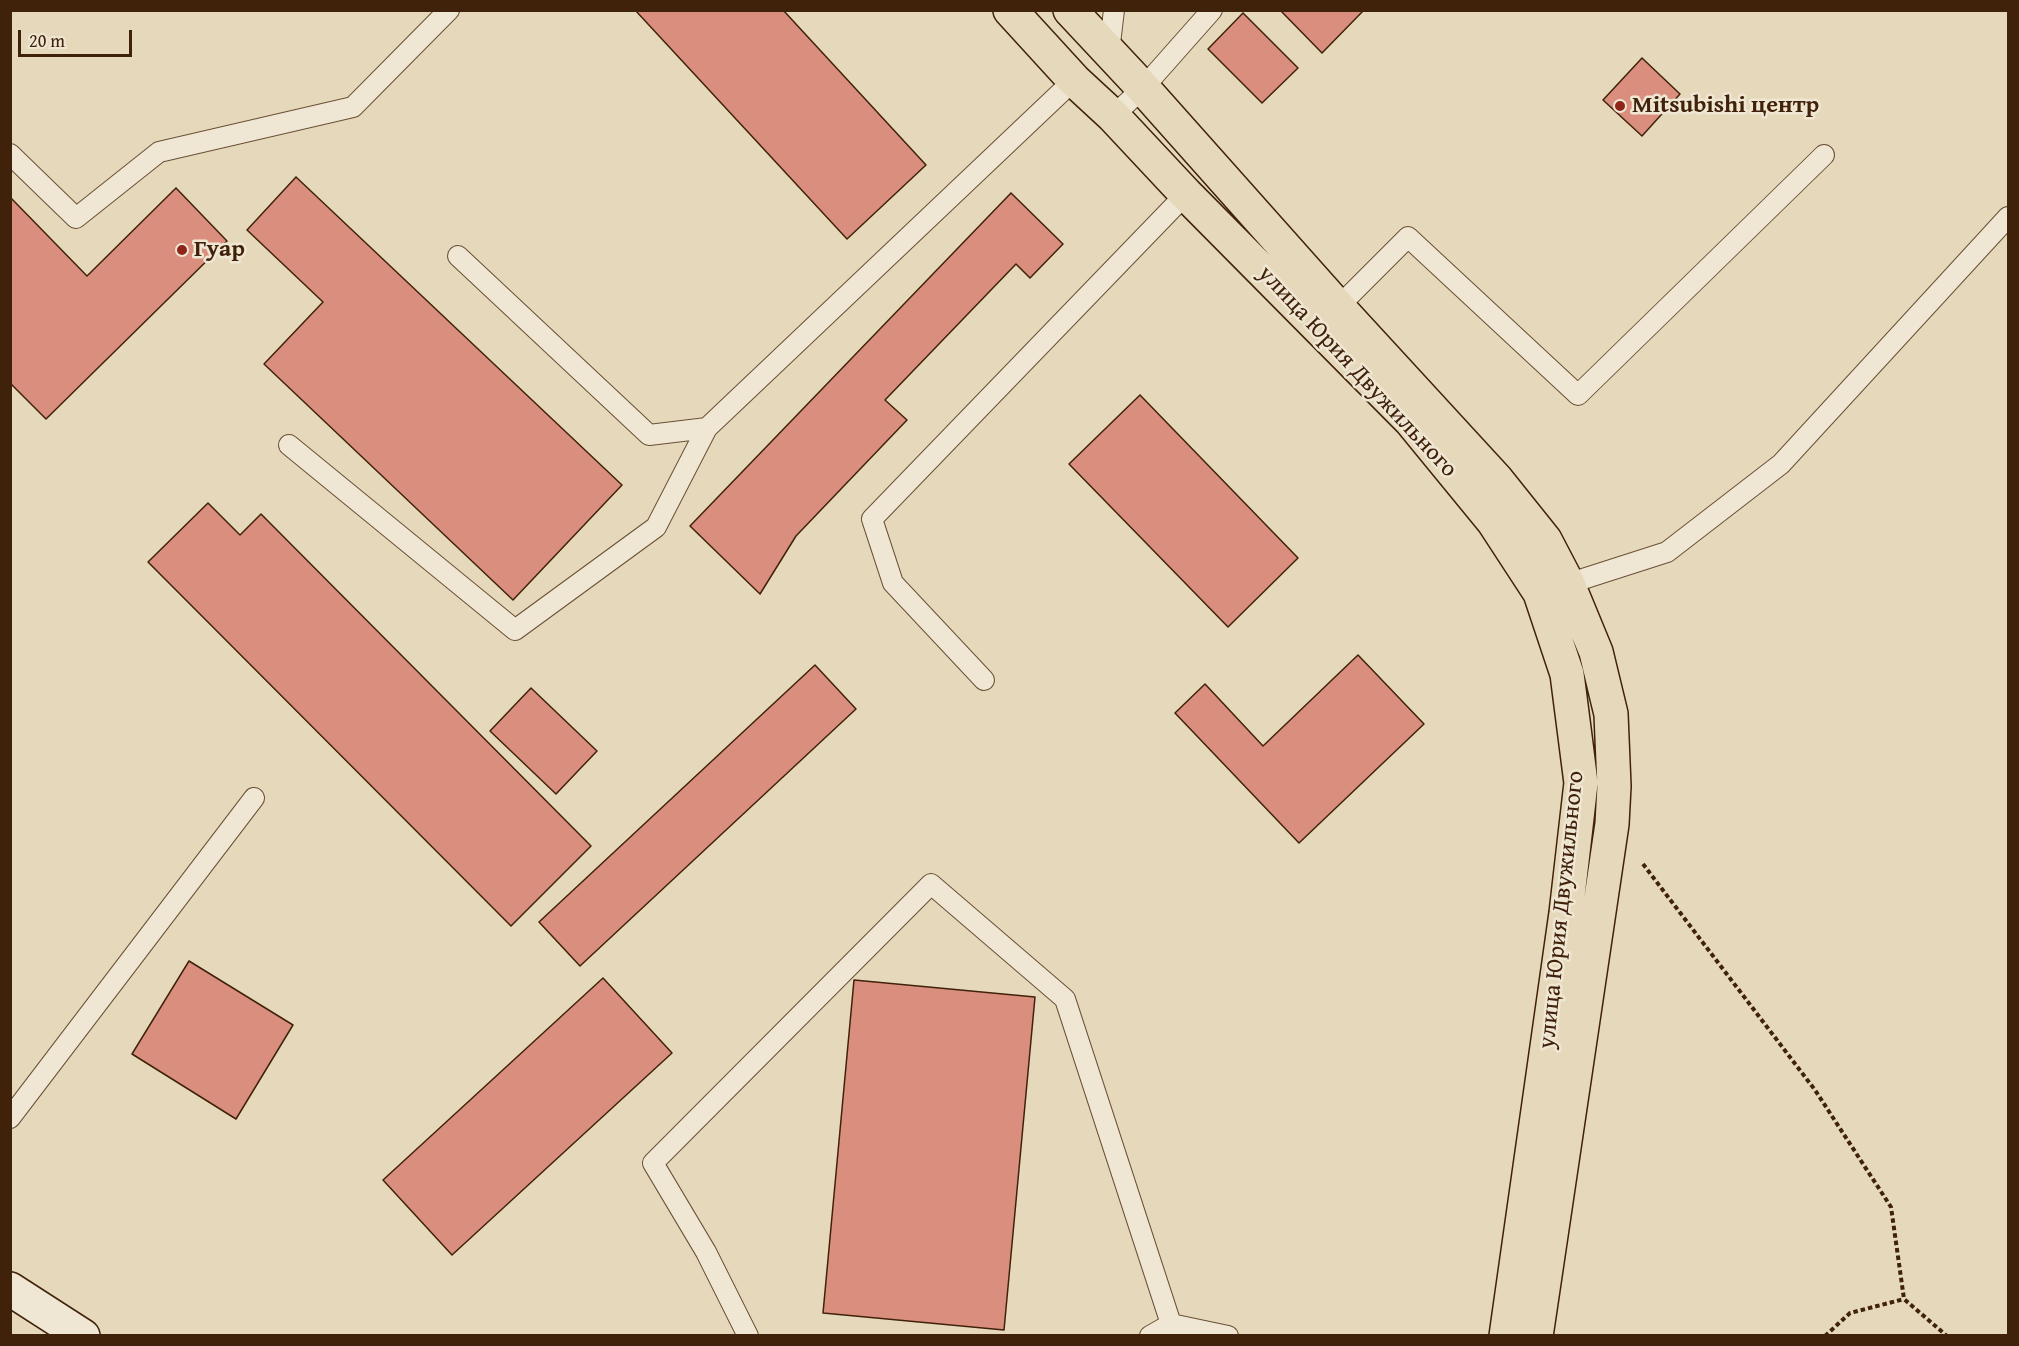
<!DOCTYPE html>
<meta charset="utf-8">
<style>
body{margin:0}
#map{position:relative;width:2019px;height:1346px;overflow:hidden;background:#e6d9bb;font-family:"Gentium Book Plus",serif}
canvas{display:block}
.frame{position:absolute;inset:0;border:12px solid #40210a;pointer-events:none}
.scale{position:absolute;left:18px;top:30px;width:114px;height:27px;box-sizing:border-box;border:3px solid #40210a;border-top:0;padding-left:8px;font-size:18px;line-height:21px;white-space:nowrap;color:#40210a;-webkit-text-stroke:4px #efe6d3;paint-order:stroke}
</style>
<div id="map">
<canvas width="2019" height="1346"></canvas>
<div class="frame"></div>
<div class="scale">20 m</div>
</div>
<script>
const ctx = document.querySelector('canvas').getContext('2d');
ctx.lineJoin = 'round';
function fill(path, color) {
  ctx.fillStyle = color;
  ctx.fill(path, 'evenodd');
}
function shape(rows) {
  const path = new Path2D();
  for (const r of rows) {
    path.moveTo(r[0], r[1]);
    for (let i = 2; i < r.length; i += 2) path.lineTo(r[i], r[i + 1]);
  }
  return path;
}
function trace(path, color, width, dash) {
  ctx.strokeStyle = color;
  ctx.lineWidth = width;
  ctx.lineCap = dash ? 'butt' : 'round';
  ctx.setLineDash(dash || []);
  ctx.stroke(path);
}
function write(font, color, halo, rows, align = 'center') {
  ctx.font = font + ' "Gentium Book Plus",serif';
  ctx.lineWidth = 5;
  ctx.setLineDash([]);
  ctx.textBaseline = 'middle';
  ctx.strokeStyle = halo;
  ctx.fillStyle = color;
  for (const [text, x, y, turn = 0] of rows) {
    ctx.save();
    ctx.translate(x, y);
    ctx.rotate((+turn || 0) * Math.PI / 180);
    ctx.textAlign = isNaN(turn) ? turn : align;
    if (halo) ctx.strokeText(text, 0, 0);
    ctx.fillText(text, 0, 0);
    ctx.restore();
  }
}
const building = shape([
 [635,10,783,10,926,165,847,239,635,10],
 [1280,10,1364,10,1322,53,1280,10],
 [1243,13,1298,68,1262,103,1208,49,1243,13],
 [1642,58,1680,94,1642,136,1603,100,1642,58],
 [296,177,622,485,513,600,264,364,323,302,247,230,296,177],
 [176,188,227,241,46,419,10,383,10,197,87,276,176,188],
 [1011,193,1063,244,1030,278,1016,264,885,400,907,420,796,536,760,594,690,526,1011,193],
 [1140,395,1298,558,1228,627,1069,464,1140,395],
 [208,503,240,535,261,514,591,846,511,926,148,562,208,503],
 [1358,655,1424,724,1299,843,1175,713,1205,684,1263,746,1358,655],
 [815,665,856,709,580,966,539,922,815,665],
 [531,688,597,751,556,794,490,731,531,688],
 [189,961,293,1025,236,1119,132,1054,189,961],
 [603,978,672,1053,452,1255,383,1180,603,978],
 [854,980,1035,997,1004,1330,823,1313,854,980]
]);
const path = shape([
 [1643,864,1815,1090,1891,1207,1904,1299,1947,1336],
 [1825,1336,1850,1313,1904,1299]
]);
const lane = shape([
 [1109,52,1114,10],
 [1113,116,1143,88,1212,10],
 [10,154,76,218,159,152,353,107,449,10],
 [458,256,649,435,707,428],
 [1338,307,1408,237,1578,395,1824,155],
 [289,445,515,630,656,527,707,428,1074,80],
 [1558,587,1667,552,1781,464,2008,217],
 [984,680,893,583,872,519,1186,194],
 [10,1118,254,798],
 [748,1336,706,1252,653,1163,931,884,1065,999,1171,1324],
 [1150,1336,1171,1324,1228,1336]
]);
const secondary = shape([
 [10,1289,83,1336]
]);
const primary = shape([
 [1010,10,1074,80,1113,116,1186,194,1411,421,1493,521,1540,593,1567,674,1581,783,1566,913,1506,1336],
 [1070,10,1143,88,1338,307,1497,480,1545,540,1568,584,1596,652,1611,714,1614,786,1612,824,1536,1336]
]);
const markers = [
 [1620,106,6,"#8f2418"],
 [182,250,6,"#8f2418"]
];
const poiNames = [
 ["Mitsubishi центр",1632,106],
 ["Гуар",194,250]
];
const streetNames = [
 ["улица Юрия Двужильного",1357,372,47],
 ["улица Юрия Двужильного",1562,910,-84]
];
fill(building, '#da8f7e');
trace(building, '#40210a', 1.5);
trace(lane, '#6a4f36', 22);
trace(secondary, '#40210a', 36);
trace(primary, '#40210a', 36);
trace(path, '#40210a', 4, [4.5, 3]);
trace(lane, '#efe6d3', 20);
trace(secondary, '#efe6d3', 33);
trace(primary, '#e6d9bb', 33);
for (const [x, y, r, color] of markers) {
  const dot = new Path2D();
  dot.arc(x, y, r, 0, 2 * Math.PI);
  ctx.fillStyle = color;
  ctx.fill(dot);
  trace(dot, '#efe6d3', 2);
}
write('bold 24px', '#40210a', '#efe6d3', poiNames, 'left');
write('24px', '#40210a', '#efe6d3', streetNames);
</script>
